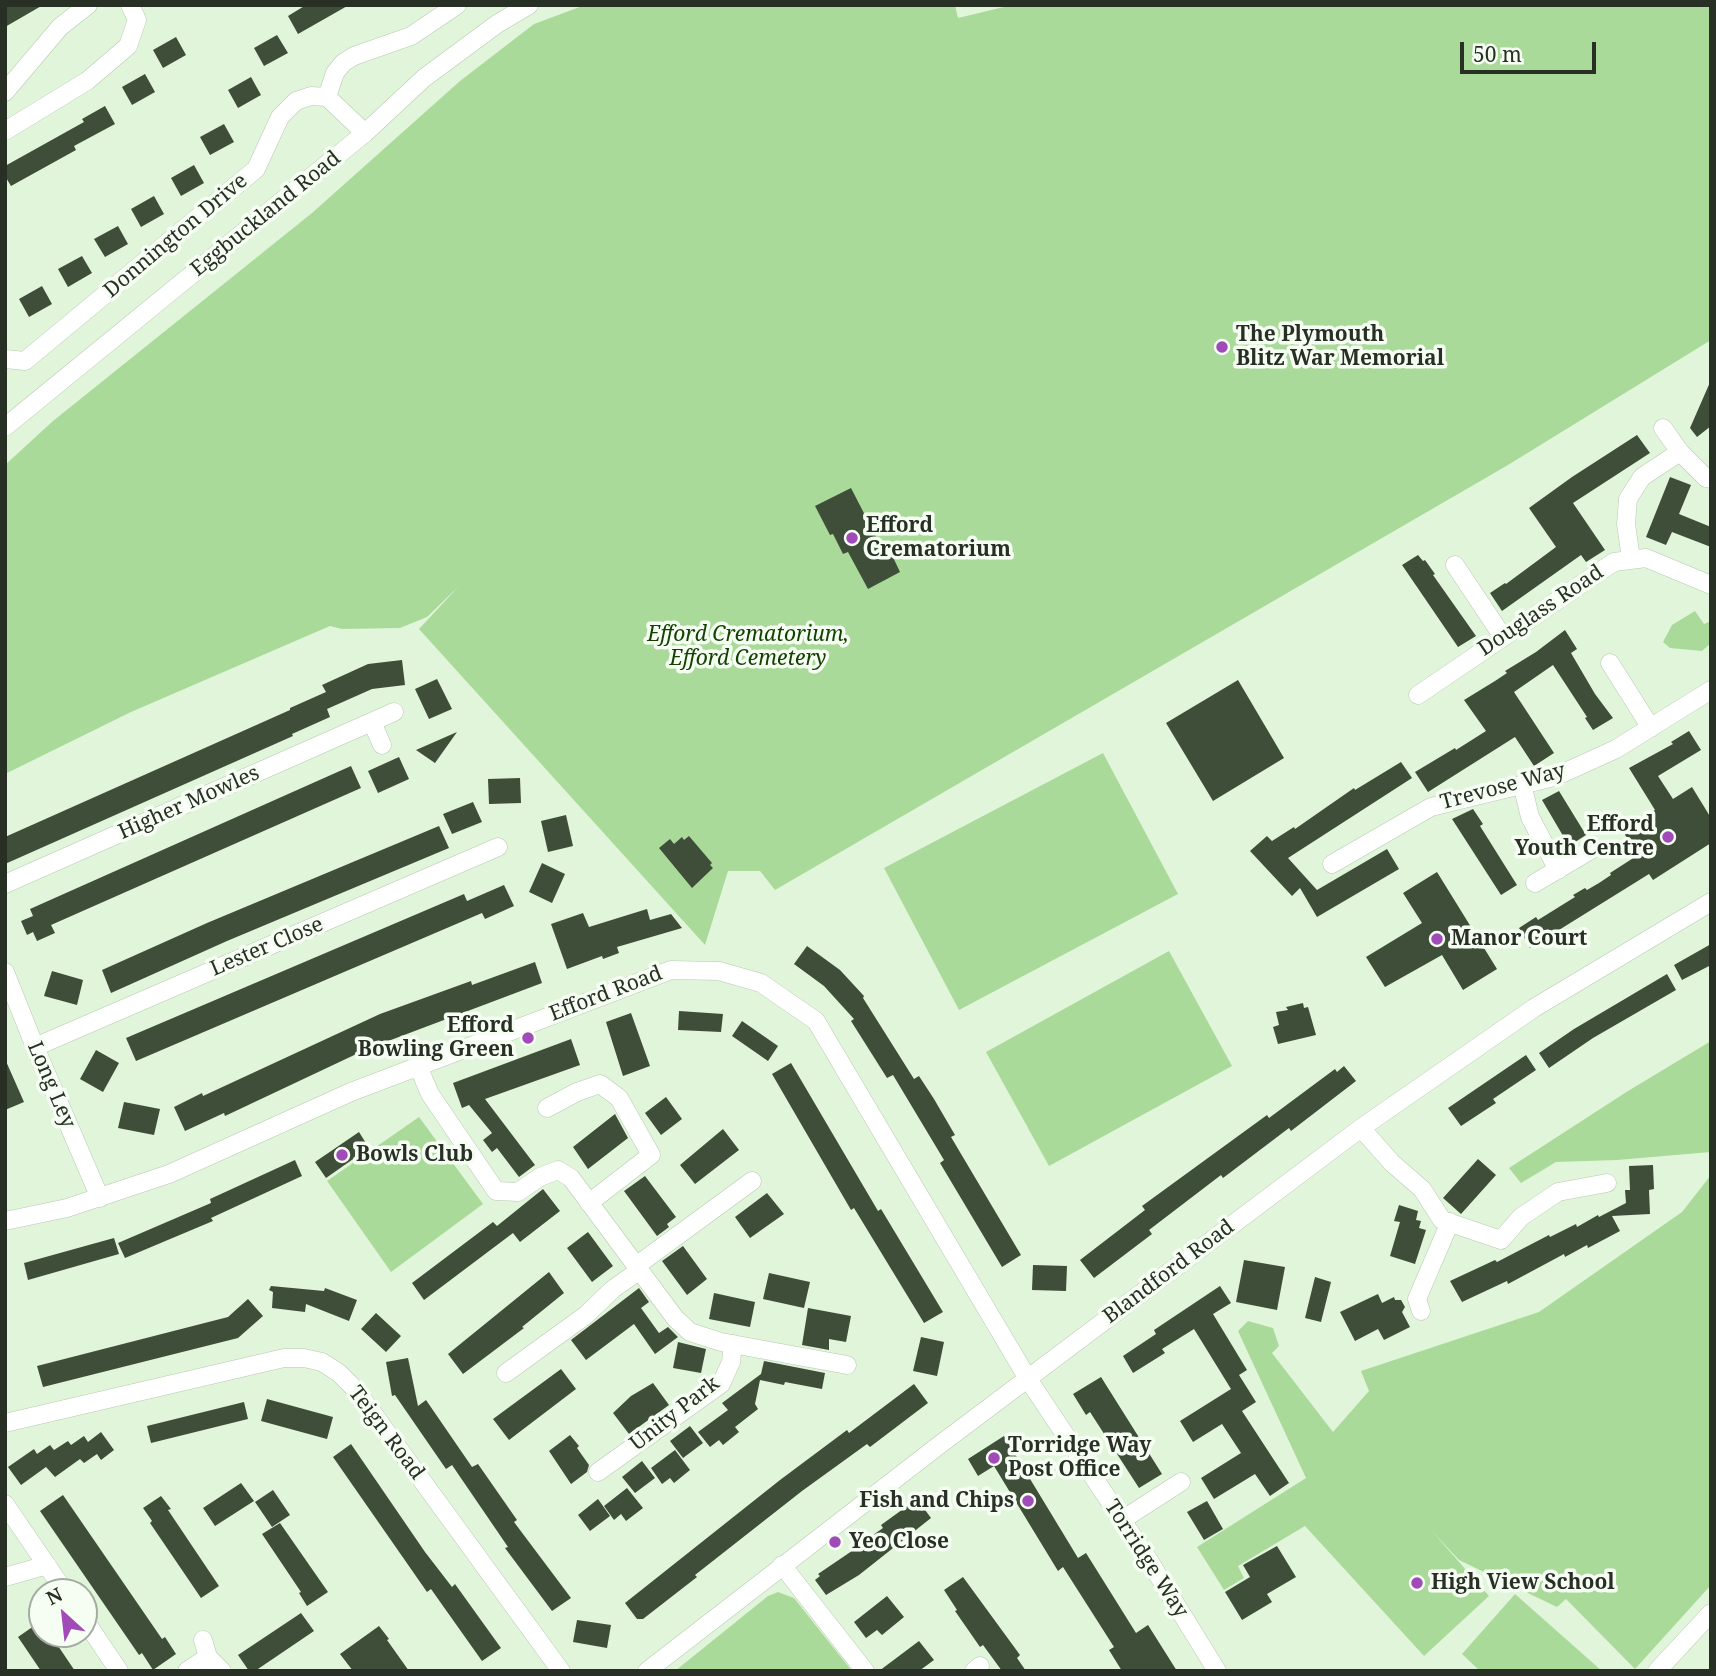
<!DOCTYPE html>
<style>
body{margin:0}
#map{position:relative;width:1716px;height:1676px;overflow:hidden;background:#e1f5db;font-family:"Noto Serif",serif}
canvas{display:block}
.frame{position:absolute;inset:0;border:7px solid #283026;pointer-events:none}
.north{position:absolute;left:28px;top:1578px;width:70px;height:70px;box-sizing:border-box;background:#f6fef4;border:2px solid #a4aca2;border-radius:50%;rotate:333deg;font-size:19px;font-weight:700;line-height:28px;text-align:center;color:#283026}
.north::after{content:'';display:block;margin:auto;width:24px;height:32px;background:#a14bb9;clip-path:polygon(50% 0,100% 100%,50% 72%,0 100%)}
.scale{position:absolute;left:1460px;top:42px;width:136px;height:32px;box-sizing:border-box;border:4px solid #283026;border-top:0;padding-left:9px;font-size:21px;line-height:24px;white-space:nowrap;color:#283026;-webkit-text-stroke:5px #f6fef4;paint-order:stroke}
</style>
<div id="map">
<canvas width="1716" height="1676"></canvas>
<div class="frame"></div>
<div class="north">N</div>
<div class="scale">50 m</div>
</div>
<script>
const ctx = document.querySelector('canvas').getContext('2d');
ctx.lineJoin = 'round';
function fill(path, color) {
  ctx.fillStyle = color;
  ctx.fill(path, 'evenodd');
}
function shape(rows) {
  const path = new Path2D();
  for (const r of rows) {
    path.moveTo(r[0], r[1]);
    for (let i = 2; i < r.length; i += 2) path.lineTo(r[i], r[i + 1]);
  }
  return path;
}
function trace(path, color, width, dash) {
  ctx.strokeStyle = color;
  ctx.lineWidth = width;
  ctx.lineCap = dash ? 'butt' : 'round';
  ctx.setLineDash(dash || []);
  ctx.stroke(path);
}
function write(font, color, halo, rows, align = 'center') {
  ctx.font = font + ' "Noto Serif",serif';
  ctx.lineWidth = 7;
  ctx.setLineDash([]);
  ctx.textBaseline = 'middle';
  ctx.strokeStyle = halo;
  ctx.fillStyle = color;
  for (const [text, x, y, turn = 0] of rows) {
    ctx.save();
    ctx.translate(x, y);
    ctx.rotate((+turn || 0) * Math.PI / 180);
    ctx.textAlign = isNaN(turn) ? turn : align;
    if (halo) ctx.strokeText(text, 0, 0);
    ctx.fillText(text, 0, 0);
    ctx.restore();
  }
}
const green = shape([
 [585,5,955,5,958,18,1012,5,1711,5,1711,340,1508,465,775,890,760,871,728,871,705,945,419,629,458,587,427,617,400,628,342,629,330,626,131,712,5,774,5,465,53,421,312,213,460,81,534,24],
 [1695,611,1704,624,1711,621,1711,643,1702,651,1670,648,1663,642,1672,625],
 [1103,753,1178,894,959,1010,884,868],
 [1169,951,1232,1066,1049,1166,986,1052],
 [1711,1041,1711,1152,1617,1160,1556,1162,1521,1183,1509,1168,1628,1091],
 [419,1117,483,1204,391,1272,327,1181],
 [1711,1175,1711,1585,1635,1669,1566,1599,1557,1607,1459,1560,1431,1530,1489,1596,1424,1656,1305,1526,1238,1566,1244,1578,1224,1590,1197,1547,1306,1478,1238,1331,1248,1321,1273,1328,1279,1346,1272,1353,1333,1432,1369,1391,1361,1371,1539,1312,1682,1212],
 [778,1592,794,1598,852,1671,675,1671,768,1596],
 [1515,1594,1602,1671,1480,1671,1462,1654]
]);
const building = shape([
 [5,5,43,5,5,27],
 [306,5,349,5,298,34,288,16],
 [277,35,288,53,264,66,254,48],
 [176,37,186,55,163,68,153,50],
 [145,74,155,92,132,105,122,87],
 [251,77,261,95,238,108,228,90],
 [105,106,115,124,74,146,76,150,11,186,5,176,5,166,84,122,82,119],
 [224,124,234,142,210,155,200,137],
 [194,165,204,183,181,196,171,178],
 [154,196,164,214,141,227,131,209],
 [118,226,128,244,105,257,94,239],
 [82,256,92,273,68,287,58,269],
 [42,286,52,304,29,317,19,299],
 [1711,380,1711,426,1697,437,1690,428],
 [1637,435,1650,453,1573,503,1605,550,1586,562,1581,555,1502,611,1490,593,1505,583,1506,584,1556,547,1529,508,1572,477],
 [1670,477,1691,485,1679,514,1711,527,1711,547,1672,532,1666,545,1646,537],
 [851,488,885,554,890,551,900,572,868,589,848,552,843,554,833,534,830,535,815,506],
 [1418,555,1423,561,1425,560,1435,574,1433,575,1476,636,1458,647,1402,565],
 [1565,630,1577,649,1571,653,1595,694,1613,718,1593,730,1585,718,1587,717,1553,665,1514,692,1554,753,1534,766,1515,737,1428,792,1415,772,1455,748,1456,750,1486,731,1464,700,1495,681,1507,673,1505,671,1536,652],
 [402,660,405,685,372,689,327,709,330,717,292,734,293,736,5,864,5,837,290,710,290,708,326,692,322,685,368,664],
 [437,679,452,709,429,719,415,689],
 [1238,680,1284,758,1213,801,1166,723],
 [1689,731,1701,750,1658,776,1673,799,1692,787,1711,818,1711,843,1653,880,1649,874,1530,948,1519,928,1536,917,1538,920,1575,897,1573,895,1585,888,1587,890,1599,883,1611,875,1610,873,1638,855,1622,830,1655,810,1629,768,1673,744,1671,742],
 [457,732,435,763,416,750],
 [399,757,409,779,378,793,368,771],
 [1401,762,1412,778,1288,858,1317,890,1387,849,1399,869,1317,917,1300,888,1292,896,1250,851,1267,836,1272,841,1294,827,1295,829,1354,788,1355,790],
 [351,766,361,788,51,925,55,933,37,941,33,932,27,935,21,921,33,916,30,909],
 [520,778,521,803,489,804,488,779],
 [1559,791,1586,835,1569,846,1542,800],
 [473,802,482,822,452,834,443,814],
 [1473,809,1483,824,1480,826,1517,885,1501,895,1452,819],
 [566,815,573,846,548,852,541,821],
 [439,826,449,848,227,941,111,993,102,970,207,923],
 [689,836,712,863,710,865,713,868,692,888,659,848,670,839,674,844,682,837,684,840],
 [542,863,565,874,552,903,529,892],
 [1437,872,1497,969,1463,990,1442,955,1385,987,1366,957,1422,923,1403,893],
 [504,885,514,906,485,919,482,913,136,1061,126,1038,464,894,467,901],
 [647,909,650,920,671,914,682,928,617,947,619,953,603,959,602,956,567,969,551,924,583,913,589,927],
 [1711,944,1711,965,1682,980,1674,965],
 [807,946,840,970,864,996,863,998,914,1079,919,1076,934,1099,955,1135,951,1137,1021,1255,1002,1267,940,1163,944,1160,893,1075,887,1078,851,1021,854,1019,824,986,794,964],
 [535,962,542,983,367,1049,225,1116,224,1113,185,1131,174,1107,202,1093,203,1096,380,1014,471,981,472,985],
 [52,971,83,980,77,1005,44,996],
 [1667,974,1676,990,1593,1038,1549,1068,1539,1053,1574,1029],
 [1303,1003,1304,1008,1308,1007,1316,1035,1278,1044,1273,1027,1279,1025,1276,1012,1288,1010,1286,1007],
 [679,1011,723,1014,721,1032,678,1030],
 [631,1013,650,1066,623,1076,606,1022],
 [742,1021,778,1046,768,1061,732,1036],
 [571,1039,580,1065,485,1099,535,1165,519,1177,497,1148,492,1152,483,1140,492,1133,469,1105,462,1108,453,1083],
 [96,1050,119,1063,103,1092,80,1079],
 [1526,1055,1536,1070,1493,1099,1496,1103,1461,1126,1448,1108],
 [5,1059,24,1102,5,1110],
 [791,1063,878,1211,881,1209,943,1312,924,1323,854,1208,851,1210,772,1074],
 [1344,1066,1356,1081,1291,1131,1289,1128,1223,1178,1221,1175,1149,1230,1152,1234,1094,1278,1080,1260,1145,1210,1142,1206,1267,1115,1269,1118,1335,1069,1337,1072],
 [666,1097,682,1119,661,1135,645,1113],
 [124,1102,160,1109,154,1135,118,1128],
 [615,1114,628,1138,588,1169,573,1147],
 [723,1129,739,1150,695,1184,680,1165],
 [359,1132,369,1148,326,1178,315,1162],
 [1478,1159,1496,1175,1461,1214,1443,1198],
 [295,1160,302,1176,211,1218,213,1221,125,1258,118,1243,211,1203,210,1199],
 [1653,1165,1654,1189,1649,1190,1650,1214,1612,1216,1620,1231,1588,1248,1587,1245,1565,1257,1564,1254,1508,1284,1507,1281,1462,1302,1450,1281,1495,1260,1497,1262,1549,1235,1550,1237,1576,1224,1577,1227,1598,1215,1599,1217,1626,1203,1625,1190,1630,1190,1629,1166],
 [645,1176,676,1217,667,1224,669,1227,657,1236,624,1191],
 [543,1189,560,1211,520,1242,513,1233,424,1300,412,1283,493,1222,497,1226],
 [767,1193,784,1214,750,1238,735,1217],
 [1399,1205,1418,1211,1416,1220,1421,1221,1419,1228,1426,1230,1415,1264,1390,1256,1400,1222,1394,1221],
 [588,1232,613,1266,592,1282,567,1248],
 [114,1238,119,1254,28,1280,24,1263],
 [683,1246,707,1279,687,1295,662,1261],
 [1244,1260,1285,1267,1277,1310,1236,1302],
 [1033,1265,1067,1266,1066,1291,1032,1290],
 [549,1272,564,1293,522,1327,524,1328,463,1374,448,1354],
 [769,1273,810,1282,804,1308,763,1299],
 [1315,1277,1331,1282,1321,1322,1305,1318],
 [271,1286,324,1291,325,1288,357,1300,349,1321,306,1304,305,1312,272,1308,273,1292,269,1290],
 [1220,1286,1231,1303,1213,1314,1247,1370,1239,1375,1256,1402,1242,1411,1289,1483,1270,1496,1255,1474,1214,1499,1201,1478,1241,1453,1222,1424,1193,1442,1180,1421,1231,1389,1194,1329,1162,1349,1165,1353,1133,1373,1123,1356,1156,1334,1154,1330],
 [639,1288,649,1302,641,1308,659,1333,668,1327,678,1337,655,1354,634,1324,586,1360,571,1340],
 [714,1293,755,1302,750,1327,709,1319],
 [1378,1294,1382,1303,1394,1297,1395,1300,1401,1300,1405,1307,1402,1312,1410,1327,1384,1340,1378,1329,1355,1341,1340,1312],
 [248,1299,263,1316,238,1338,43,1387,37,1366,228,1317],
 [808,1308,851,1316,846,1342,829,1339,829,1350,802,1345],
 [376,1313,401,1336,386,1352,361,1329],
 [921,1337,944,1342,937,1376,913,1371],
 [678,1342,706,1349,701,1373,673,1368],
 [408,1358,418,1406,426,1400,472,1467,478,1464,517,1520,514,1522,571,1598,552,1611,505,1548,508,1547,452,1465,446,1469,395,1395,392,1396,386,1362],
 [764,1361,825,1373,822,1389,785,1382,784,1385,760,1380,755,1404,758,1409,735,1427,739,1432,723,1445,719,1440,710,1447,698,1432,728,1410,722,1403,761,1374],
 [561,1369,576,1389,509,1440,493,1419],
 [1101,1377,1162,1474,1139,1488,1090,1412,1086,1415,1073,1394],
 [653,1383,669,1405,629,1434,613,1413,631,1396],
 [914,1384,928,1403,870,1447,867,1444,802,1491,695,1575,697,1577,643,1619,637,1619,625,1603,780,1480,847,1430,849,1433],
 [267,1399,333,1417,327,1439,261,1421],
 [244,1402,248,1419,151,1443,147,1426],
 [690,1426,703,1443,683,1458,670,1441],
 [101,1432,114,1450,101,1460,97,1454,84,1463,80,1459,55,1477,46,1467,21,1485,8,1467,34,1449,37,1454,50,1445,54,1450,68,1441,71,1445,84,1436,88,1442],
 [570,1435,579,1446,577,1448,589,1465,587,1472,571,1484,549,1451],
 [1004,1436,1078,1558,1086,1553,1136,1633,1148,1625,1177,1671,1122,1671,1109,1650,1114,1647,1063,1567,1058,1571,994,1466,978,1476,968,1459],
 [351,1444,425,1552,452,1587,455,1584,501,1648,482,1661,431,1589,427,1592,333,1457],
 [675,1450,690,1470,674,1483,670,1478,662,1484,651,1468],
 [642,1461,655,1478,635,1493,622,1477],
 [241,1483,254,1501,215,1526,203,1508],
 [627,1488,643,1508,626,1521,621,1514,614,1520,604,1506],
 [273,1490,290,1515,272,1527,255,1502],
 [63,1495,162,1639,165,1637,176,1654,153,1670,142,1653,139,1655,40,1511],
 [161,1496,171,1509,168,1510,219,1586,201,1598,150,1523,152,1521,143,1508],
 [598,1499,610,1516,590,1531,578,1515],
 [917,1499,931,1518,859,1575,826,1595,815,1580,820,1576,818,1574,874,1536,873,1535,883,1528,881,1525],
 [1207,1501,1223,1529,1204,1540,1187,1512],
 [280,1523,328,1592,307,1606,299,1593,301,1592,262,1534],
 [1277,1546,1296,1577,1267,1594,1272,1602,1242,1620,1225,1592,1250,1577,1243,1565],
 [963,1577,1020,1655,1017,1658,1026,1671,1002,1671,983,1645,980,1647,955,1611,957,1610,944,1590],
 [887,1596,904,1617,882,1635,877,1630,866,1638,854,1622],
 [301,1613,314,1631,255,1671,249,1671,238,1655],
 [577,1620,611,1625,607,1648,573,1642],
 [41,1621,42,1634,50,1634,75,1671,41,1671,18,1637],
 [379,1626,389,1639,387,1640,409,1671,353,1671,340,1654],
 [919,1641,934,1660,919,1671,879,1671]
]);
const street = shape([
 [5,92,60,27,88,5],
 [327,97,335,73,343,63,354,56,411,36,457,5],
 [5,131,87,81,128,46,137,20,130,5],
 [5,359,25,361,256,169,280,117,296,101,311,96,327,97,365,133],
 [5,427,365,133,424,78,497,24,529,5],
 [1663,428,1680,452,1706,478,1711,479],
 [1631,559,1626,524,1628,499,1642,477,1680,452],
 [1455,565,1503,637],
 [1610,663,1651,728],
 [1418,695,1614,562,1646,558,1711,585],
 [372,722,382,745],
 [1522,784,1530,817,1558,870],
 [1332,864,1431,807,1554,777,1581,765,1616,749,1711,690],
 [1535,883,1594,848],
 [5,884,394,712],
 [5,972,35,1047,100,1198],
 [35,1047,498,847],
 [418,1066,430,1094,496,1191,518,1192,540,1177,558,1170,571,1178,675,1318,690,1332,721,1342,847,1365],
 [547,1108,577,1092,600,1084,619,1098,651,1155,589,1203],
 [1361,1128,1392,1163,1422,1189,1442,1220,1501,1240,1521,1217,1558,1192,1607,1183],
 [5,1221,67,1208,169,1174,351,1092,671,970,719,971,761,983,816,1021,1028,1379,1148,1559,1217,1671],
 [636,1266,752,1181],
 [1421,1311,1417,1299,1450,1222],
 [506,1373,586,1315,613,1289,640,1270],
 [5,1423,284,1358,304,1358,322,1362,339,1373,356,1390,561,1671],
 [598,1472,721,1384,731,1362,733,1344],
 [5,1504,65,1592],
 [1122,1520,1181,1482],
 [782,1565,865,1671],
 [5,1577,47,1565],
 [84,1619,119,1671],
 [203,1640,208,1657],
 [187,1671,208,1657,222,1671],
 [647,1671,938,1446,1361,1128,1534,1008,1711,902],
 [974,1671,980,1666],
 [1657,1671,1711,1613]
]);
const markers = [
 [1222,347,7,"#a14bb9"],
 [852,538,7,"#a14bb9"],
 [1668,837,7,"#a14bb9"],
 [1437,939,7,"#a14bb9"],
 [528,1038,7,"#a14bb9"],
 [342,1155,7,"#a14bb9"],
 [994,1458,7,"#a14bb9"],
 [1028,1501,7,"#a14bb9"],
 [835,1542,7,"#a14bb9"],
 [1417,1583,7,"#a14bb9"]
];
const streetNames = [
 ["Eggbuckland Road",266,214,-39],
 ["Donnington Drive",176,236,-40],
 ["Douglass Road",1541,611,-34],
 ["Trevose Way",1503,787,-15],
 ["Higher Mowles",189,803,-24],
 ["Lester Close",267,947,-23],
 ["Efford Road",606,994,-21],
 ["Long Ley",51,1085,67],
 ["Blandford Road",1169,1272,-37],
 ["Unity Park",675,1414,-38],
 ["Teign Road",386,1433,53],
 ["Torridge Way",1146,1559,57]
];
const poiNames = [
 ["The Plymouth",1236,335],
 ["Blitz War Memorial",1236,359],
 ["Efford",866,526],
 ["Crematorium",866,550],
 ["Efford",1654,825,"right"],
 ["Youth Centre",1654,849,"right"],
 ["Manor Court",1451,939],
 ["Efford",514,1026,"right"],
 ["Bowling Green",514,1050,"right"],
 ["Bowls Club",356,1155],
 ["Torridge Way",1008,1446],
 ["Post Office",1008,1470],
 ["Fish and Chips",1014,1501,"right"],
 ["Yeo Close",849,1542],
 ["High View School",1431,1583]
];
const parkNames = [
 ["Efford Crematorium,",748,635],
 ["Efford Cemetery",748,659]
];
fill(green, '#aada9a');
fill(building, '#3e4e38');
trace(street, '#b6cab0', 19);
trace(street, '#fff', 18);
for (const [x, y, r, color] of markers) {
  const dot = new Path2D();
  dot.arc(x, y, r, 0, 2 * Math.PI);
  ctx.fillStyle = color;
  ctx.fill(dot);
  trace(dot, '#f6fef4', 2.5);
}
write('21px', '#283026', '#f6fef4', streetNames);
write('bold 21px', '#283026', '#f6fef4', poiNames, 'left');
write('italic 21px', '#134200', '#f6fef4', parkNames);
</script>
